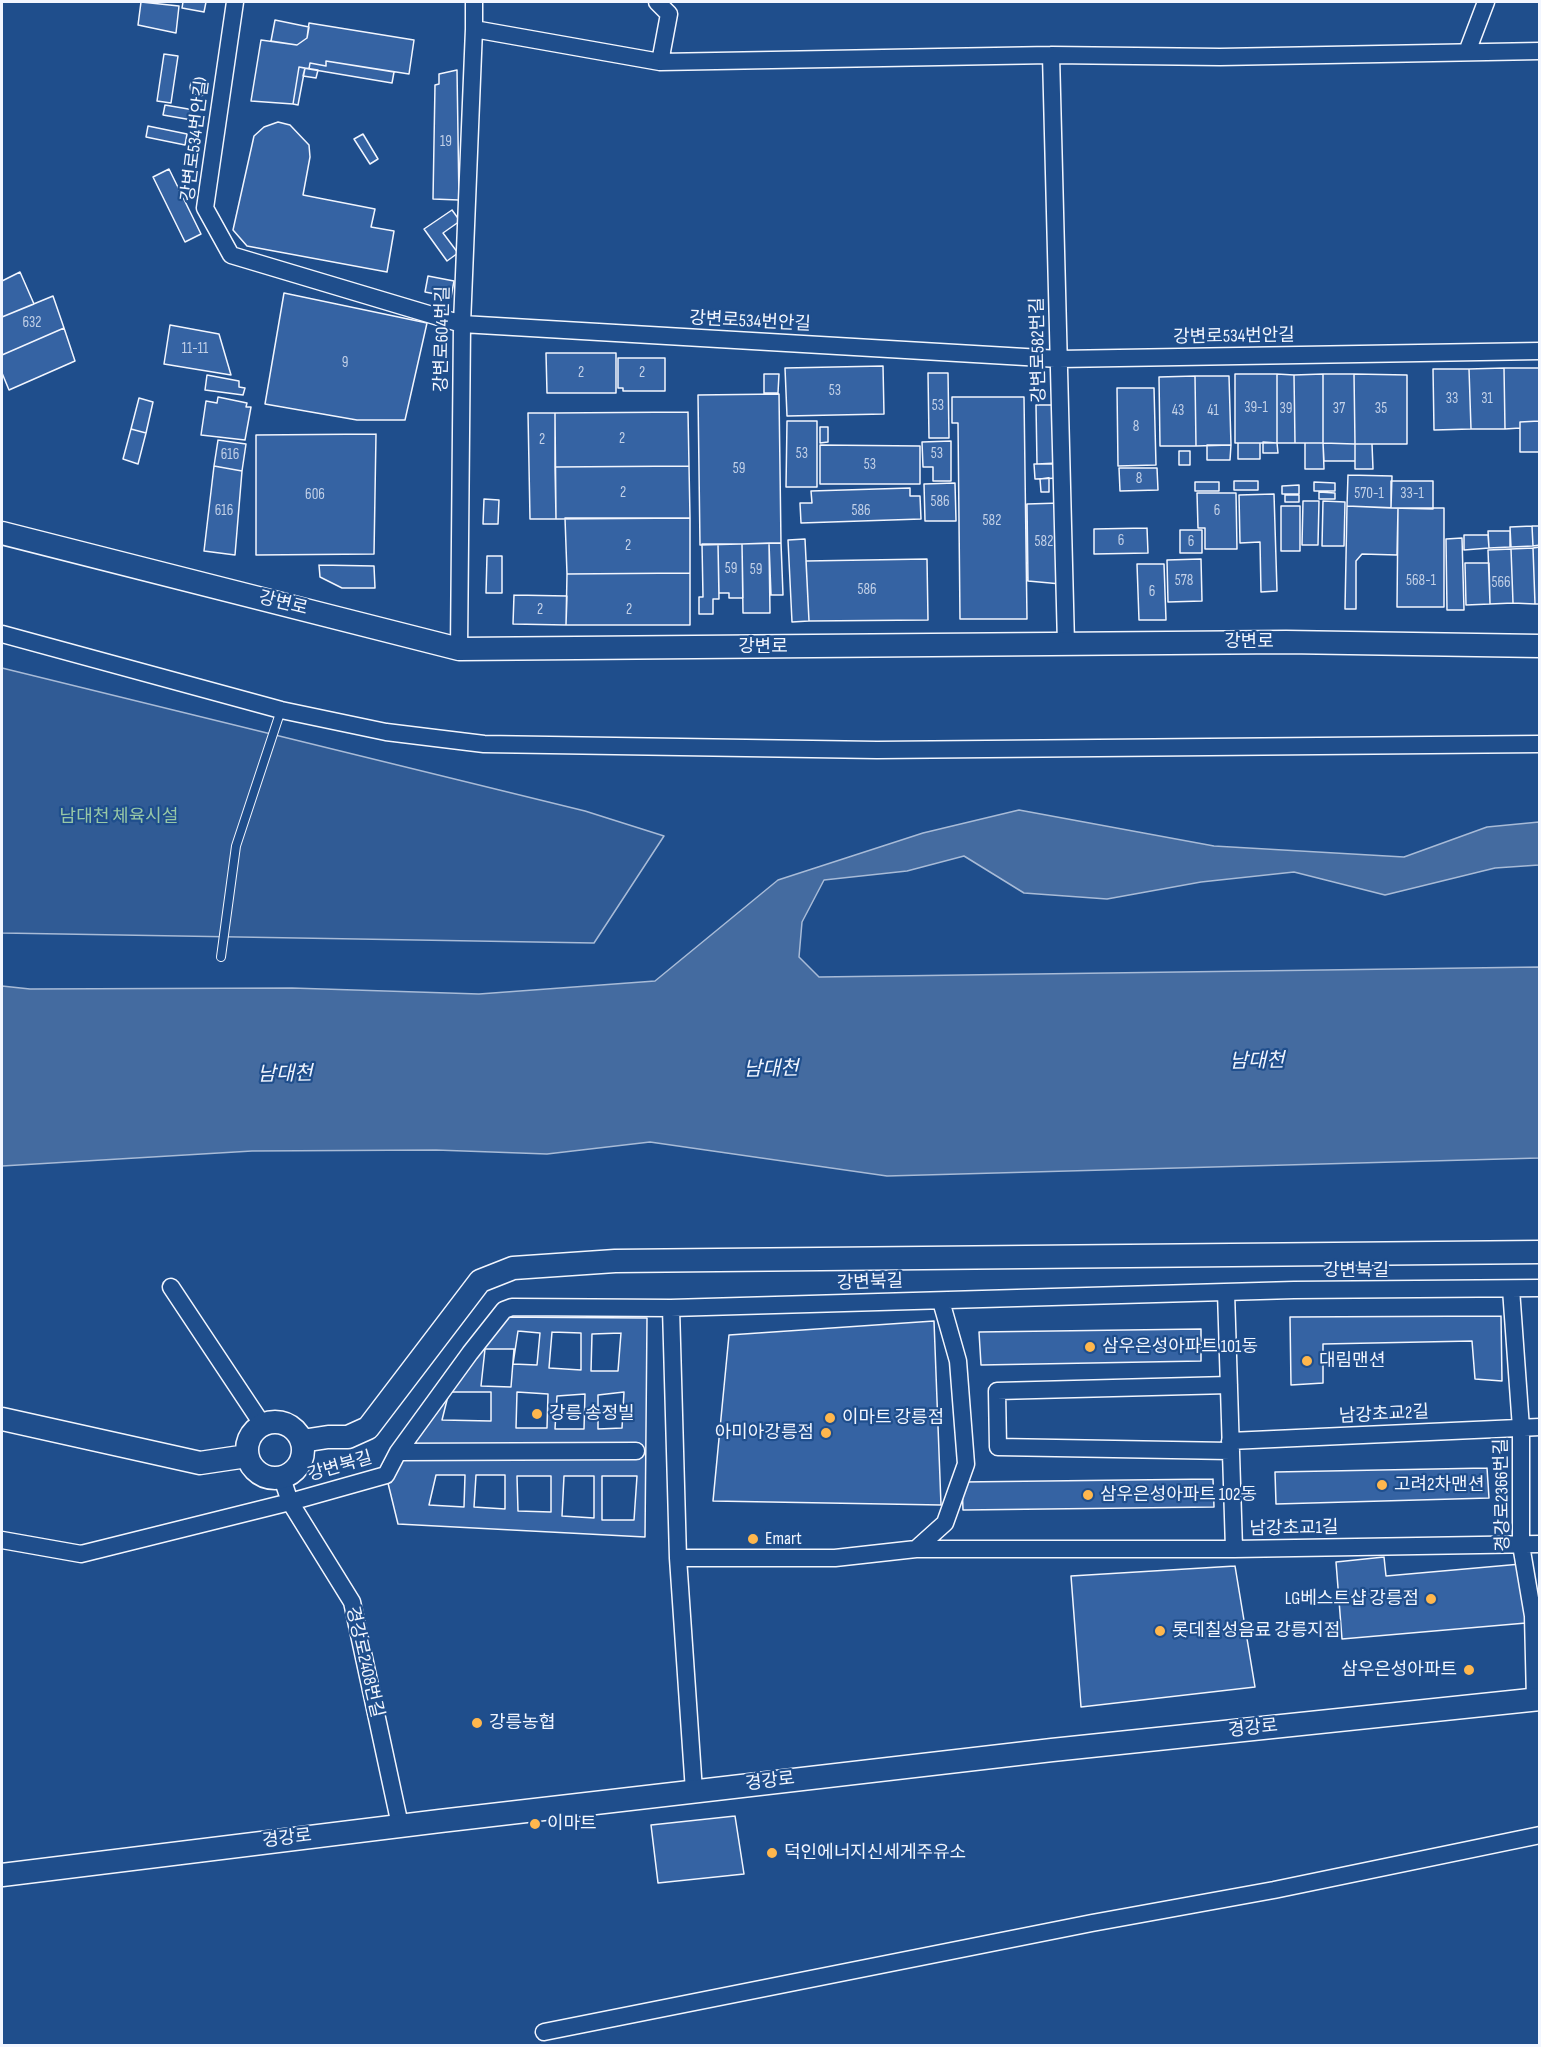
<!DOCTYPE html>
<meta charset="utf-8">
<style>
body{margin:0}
#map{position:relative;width:1541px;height:2047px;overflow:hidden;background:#1f4e8c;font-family:"Sofia Sans Condensed",sans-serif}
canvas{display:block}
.frame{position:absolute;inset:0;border:3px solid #f2f6ff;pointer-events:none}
</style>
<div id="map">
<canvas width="1541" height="2047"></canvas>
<div class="frame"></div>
</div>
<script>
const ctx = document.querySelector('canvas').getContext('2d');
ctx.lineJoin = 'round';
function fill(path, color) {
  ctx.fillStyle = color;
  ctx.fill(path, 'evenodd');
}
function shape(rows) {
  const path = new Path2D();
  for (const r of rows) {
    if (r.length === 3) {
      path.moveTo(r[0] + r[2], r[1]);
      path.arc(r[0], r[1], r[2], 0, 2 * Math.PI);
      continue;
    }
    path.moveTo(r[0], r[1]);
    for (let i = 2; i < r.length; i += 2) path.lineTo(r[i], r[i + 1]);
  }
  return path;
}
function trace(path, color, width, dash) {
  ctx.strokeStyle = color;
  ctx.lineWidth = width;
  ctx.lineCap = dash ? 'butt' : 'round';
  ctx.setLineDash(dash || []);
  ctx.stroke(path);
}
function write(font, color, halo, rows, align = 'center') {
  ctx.font = font + ' "Sofia Sans Condensed","Noto Sans KR",sans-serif';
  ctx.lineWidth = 4.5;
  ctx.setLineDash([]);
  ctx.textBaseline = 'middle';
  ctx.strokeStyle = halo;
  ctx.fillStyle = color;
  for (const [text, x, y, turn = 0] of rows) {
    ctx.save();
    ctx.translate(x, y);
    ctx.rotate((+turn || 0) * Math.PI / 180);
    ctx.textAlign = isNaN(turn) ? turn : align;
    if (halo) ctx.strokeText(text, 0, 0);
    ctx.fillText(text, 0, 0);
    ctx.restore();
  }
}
const built = shape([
 [2,668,585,811,664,836,594,943,2,933,2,668]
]);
const water = shape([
 [1019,810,1214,846,1404,857,1487,827,1539,822,1539,865,1495,868,1385,895,1294,872,1201,882,1107,899,1024,893,964,856,907,871,824,880,802,922,799,957,819,977,1539,967,1539,1158,887,1176,650,1142,547,1154,436,1150,252,1151,2,1166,2,986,30,989,292,988,479,994,655,981,778,880,923,833,1019,810]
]);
const building = shape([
 [141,2,179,6,176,33,138,25,141,2],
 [183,2,206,2,204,12,182,8,183,2],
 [275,20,309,27,307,38,297,45,271,41,275,20],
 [309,23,414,40,409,74,326,61,326,66,310,63,309,69,299,67,293,104,251,101,261,40,297,45,307,38,309,23],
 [164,54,178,56,171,103,157,101,164,54],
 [326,61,394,72,392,83,309,69,310,63,326,66,326,61],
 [299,67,305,68,298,105,293,104,299,67],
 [305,68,318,70,316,78,303,76,305,68],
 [457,70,459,200,433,199,435,85,439,84,439,74,457,70],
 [199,87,9],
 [165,105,194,110,192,120,163,115,165,105],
 [278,122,290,125,309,145,310,157,303,195,375,209,371,227,394,231,387,272,247,246,233,230,254,136,264,127,278,122],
 [148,126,187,134,185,145,146,137,148,126],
 [363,134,378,159,370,164,354,139,363,134],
 [169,169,201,234,185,242,153,177,169,169],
 [452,210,460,221,443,233,458,253,447,261,424,229,452,210],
 [20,272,34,304,2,317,2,281,20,272],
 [428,276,454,281,451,297,425,292,428,276],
 [284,293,427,323,405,420,357,420,265,404,284,293],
 [53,296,64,328,2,355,2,317,53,296],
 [170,325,219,334,231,375,164,364,170,325],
 [64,328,75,361,9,390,2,373,2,355,64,328],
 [546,353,616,353,616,393,547,393,546,353],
 [618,358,665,358,665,391,623,391,623,388,618,388,618,358],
 [883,366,884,414,787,416,785,368,883,366],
 [1504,368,1539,368,1539,421,1520,422,1520,428,1505,429,1504,368],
 [1504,368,1505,429,1471,429,1469,369,1504,368],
 [1433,369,1469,369,1471,429,1434,430,1433,369],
 [928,373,948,373,949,438,929,438,928,373],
 [764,374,779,374,778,393,764,393,764,374],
 [1235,374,1277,374,1277,443,1235,443,1235,374],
 [1277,374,1294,375,1295,443,1277,443,1277,374],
 [1323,374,1354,374,1355,444,1323,443,1323,374],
 [1323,374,1323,443,1295,443,1294,375,1323,374],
 [1354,374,1407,375,1407,444,1355,444,1354,374],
 [207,375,239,381,239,387,245,388,243,395,205,390,207,375],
 [1195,376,1229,376,1231,445,1196,446,1195,376],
 [1195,376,1196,446,1160,446,1159,377,1195,376],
 [1117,388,1154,388,1156,465,1118,466,1117,388],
 [779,394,781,543,700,545,698,395,779,394],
 [218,397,247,403,246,407,251,407,245,440,201,435,206,401,217,403,218,397],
 [952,397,1024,397,1027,619,960,619,958,423,952,423,952,397],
 [139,398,153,402,146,433,131,429,139,398],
 [1036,405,1056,405,1057,463,1037,464,1036,405],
 [688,412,689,466,555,467,555,413,688,412],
 [528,413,555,413,556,519,530,519,528,413],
 [787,421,817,421,817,487,786,487,787,421],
 [1539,421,1540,452,1520,452,1520,422,1539,421],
 [820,427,828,427,828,442,820,443,820,427],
 [131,429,146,433,138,464,123,459,131,429],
 [376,434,374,554,256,555,256,435,376,434],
 [218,440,246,444,242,471,214,466,218,440],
 [951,441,951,481,933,481,933,467,923,467,922,442,951,441],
 [1263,442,1277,443,1278,453,1263,453,1263,442],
 [1238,443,1260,443,1260,459,1238,459,1238,443],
 [1305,443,1323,443,1324,469,1305,469,1305,443],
 [1323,443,1355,444,1355,461,1324,461,1323,443],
 [1355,444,1372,444,1373,469,1355,469,1355,444],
 [820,445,920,446,920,484,820,484,820,445],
 [1207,445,1231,445,1230,460,1207,460,1207,445],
 [1179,451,1190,451,1190,465,1179,465,1179,451],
 [1034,464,1059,464,1060,478,1035,479,1034,464],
 [214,466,242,471,235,555,204,551,214,466],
 [689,466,690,518,556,519,555,467,689,466],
 [1119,468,1157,468,1158,490,1120,491,1119,468],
 [1348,475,1392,476,1391,508,1347,506,1348,475],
 [1049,478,1049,492,1041,492,1040,479,1049,478],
 [1234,481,1258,481,1258,490,1234,490,1234,481],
 [1391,481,1433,481,1433,509,1391,508,1391,481],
 [1195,482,1219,482,1219,491,1195,491,1195,482],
 [1314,482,1335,483,1335,491,1314,491,1314,482],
 [955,483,956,521,925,521,924,484,955,483],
 [1299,485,1299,494,1282,494,1282,486,1299,485],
 [910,488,910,496,920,496,921,519,801,523,800,503,812,503,811,491,910,488],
 [1319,492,1335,493,1335,499,1319,499,1319,492],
 [1197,493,1236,493,1237,549,1205,549,1205,528,1198,528,1197,493],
 [1274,494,1277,591,1261,592,1260,542,1240,543,1239,495,1274,494],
 [1285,495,1299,495,1299,502,1285,502,1285,495],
 [484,499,499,500,498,524,483,524,484,499],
 [1303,501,1319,501,1318,545,1302,545,1303,501],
 [1323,501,1345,502,1344,546,1322,546,1323,501],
 [1060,503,1061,584,1028,581,1027,504,1060,503],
 [1281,506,1300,506,1300,551,1281,551,1281,506],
 [1347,506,1398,508,1397,555,1362,554,1356,561,1356,609,1345,609,1347,506],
 [1398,508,1444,508,1444,607,1397,607,1398,508],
 [565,518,690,518,690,573,567,574,565,518],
 [1532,526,1533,546,1511,547,1510,527,1532,526],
 [1532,526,1540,526,1540,545,1533,546,1532,526],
 [1147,528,1148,553,1094,554,1094,529,1147,528],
 [1180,530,1202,530,1202,553,1180,553,1180,530],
 [1488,531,1510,531,1510,547,1489,548,1488,531],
 [1464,535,1488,535,1489,548,1464,550,1464,535],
 [1462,538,1464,610,1447,610,1446,539,1462,538],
 [805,539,809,621,792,622,788,540,805,539],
 [769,543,781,543,783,595,771,595,769,543],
 [769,543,770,613,743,613,742,544,769,543],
 [702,544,718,544,719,599,713,599,713,614,699,614,699,597,703,597,702,544],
 [718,544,742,544,743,598,729,598,729,593,719,593,718,544],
 [1540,547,1540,604,1535,604,1533,548,1540,547],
 [1533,548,1535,604,1513,603,1511,549,1533,548],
 [1511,549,1513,603,1490,604,1488,550,1511,549],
 [487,556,502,556,502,593,486,593,487,556],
 [927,559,928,620,809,621,806,561,927,559],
 [1201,559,1202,601,1168,602,1167,560,1201,559],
 [1465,563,1489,563,1490,604,1466,605,1465,563],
 [1137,564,1164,564,1166,620,1139,620,1137,564],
 [319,565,374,566,375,588,342,588,320,577,319,565],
 [690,573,690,625,566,625,567,574,690,573],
 [514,595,567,596,566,625,513,624,514,595],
 [1501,1316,1502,1381,1475,1379,1472,1341,1323,1344,1323,1383,1291,1385,1290,1317,1501,1316],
 [495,1317,647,1318,645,1537,398,1524,386,1475,495,1317],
 [934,1321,941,1505,713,1501,729,1335,934,1321],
 [1201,1329,1201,1361,981,1365,979,1332,1201,1329],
 [518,1331,540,1333,537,1365,513,1364,518,1331],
 [552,1332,581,1333,581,1370,549,1368,552,1332],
 [621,1333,618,1371,591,1371,592,1334,621,1333],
 [485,1349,514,1349,511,1387,481,1386,485,1349],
 [449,1392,491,1392,491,1421,442,1420,449,1392],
 [517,1392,548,1394,547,1428,516,1428,517,1392],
 [624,1392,622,1428,598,1429,598,1395,624,1392],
 [585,1394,584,1429,555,1429,557,1396,585,1394],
 [1487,1468,1489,1498,1276,1504,1275,1472,1487,1468],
 [436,1475,465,1475,464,1507,429,1505,436,1475],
 [476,1475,505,1475,505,1509,474,1507,476,1475],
 [517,1476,551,1476,551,1512,518,1511,517,1476],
 [564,1476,594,1476,594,1518,562,1516,564,1476],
 [602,1476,637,1476,634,1520,602,1520,602,1476],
 [1213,1479,1214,1507,963,1510,962,1482,1213,1479],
 [1384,1557,1386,1576,1521,1564,1526,1623,1342,1639,1336,1562,1384,1557],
 [1235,1566,1255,1687,1081,1707,1071,1576,1235,1566],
 [735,1816,744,1874,658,1883,651,1825,735,1816]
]);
const lane = shape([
 [221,957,236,846,281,710]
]);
const street = shape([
 [235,2,205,208,231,255,462,324,1059,359,1540,351],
 [474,2,474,29,660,62,1051,55,1220,57,1540,51],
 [657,2,669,14,660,62],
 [1467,52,1486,2],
 [1051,55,1066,644],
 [2,634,281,710,386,732,484,744,877,750,1540,744],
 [459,649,462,324,474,29],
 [171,1287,262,1424],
 [1511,1289,1521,1428,1521,1545,1533,1616,1535,1700],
 [1226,1292,1234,1549,1540,1544],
 [671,1308,678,1558,694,1791],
 [1229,1385,997,1391,998,1447,1230,1451],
 [1230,1441,1540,1427],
 [398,1452,636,1451],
 [282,1478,290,1502,352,1602,400,1825],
 [2,1540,81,1554,290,1502,386,1475,398,1452,470,1353,504,1310,512,1307,671,1308,1294,1290,1540,1288],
 [916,1549,1234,1549],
 [678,1558,835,1558,916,1549,945,1523,966,1464,958,1361,941,1301],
 [544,2032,1092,1923,1274,1890,1540,1835]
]);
const secondary = shape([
 [2,533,459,649,1286,642,1540,646],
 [2,1419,200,1463,247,1456],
 [275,1450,28],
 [302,1441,328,1437,348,1437,368,1428,480,1281,513,1268,615,1261,1540,1252],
 [2,1875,440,1821,1052,1750,1540,1699]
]);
const markers = [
 [1090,1347,6,"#ffb74d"],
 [1307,1361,6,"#ffb74d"],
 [537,1414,6,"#ffb74d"],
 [830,1418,6,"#ffb74d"],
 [826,1433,6,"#ffb74d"],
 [1382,1485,6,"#ffb74d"],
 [1088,1495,6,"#ffb74d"],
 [753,1539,6,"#ffb74d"],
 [1431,1599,6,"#ffb74d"],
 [1160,1631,6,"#ffb74d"],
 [1469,1670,6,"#ffb74d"],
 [477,1723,6,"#ffb74d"],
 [535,1824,6,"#ffb74d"],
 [772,1853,6,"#ffb74d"]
];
const numberNames = [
 ["19",446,142],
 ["632",32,323],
 ["11-11",195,349],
 ["9",345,363],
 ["2",581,373],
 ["2",642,373],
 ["53",835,391],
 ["33",1452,399],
 ["31",1487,399],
 ["53",938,406],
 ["39-1",1256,408],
 ["39",1286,409],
 ["37",1339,409],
 ["35",1381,409],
 ["43",1178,411],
 ["41",1213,411],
 ["8",1136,427],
 ["2",622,439],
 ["2",542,440],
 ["53",802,454],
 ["53",937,454],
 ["616",230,455],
 ["53",870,465],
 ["59",739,469],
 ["8",1139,479],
 ["2",623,493],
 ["570-1",1369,494],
 ["33-1",1412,494],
 ["606",315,495],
 ["586",940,502],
 ["616",224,511],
 ["586",861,511],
 ["6",1217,511],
 ["582",992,521],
 ["6",1121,541],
 ["582",1044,542],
 ["6",1191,542],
 ["2",628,546],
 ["59",731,569],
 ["59",756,570],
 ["578",1184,581],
 ["568-1",1421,581],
 ["566",1501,583],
 ["586",867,590],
 ["6",1152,592],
 ["2",540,610],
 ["2",629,610]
];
const streetNames = [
 ["강변로534번안길",196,141,-83],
 ["강변로534번안길",750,322,3],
 ["강변로534번안길",1234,337,-1],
 ["강변로604번길",443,339,-89],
 ["강변로582번길",1039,350,-91],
 ["강변로",283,604,14],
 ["강변로",1249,642],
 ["강변로",763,647],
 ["강변북길",1356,1271],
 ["강변북길",870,1283,-2],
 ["남강초교2길",1384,1415,-3],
 ["강변북길",340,1467,-16],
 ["경강로2366번길",1503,1495,-91],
 ["남강초교1길",1294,1529,-1],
 ["경강로2408번길",364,1662,77],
 ["경강로",1253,1729,-6],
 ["경강로",770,1782,-7],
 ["경강로",287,1839,-7]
];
const parkNames = [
 ["남대천 체육시설",119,817]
];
const poiNames = [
 ["삼우은성아파트 101동",1102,1347],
 ["대림맨션",1319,1361],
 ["강릉 송정빌",549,1414],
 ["이마트 강릉점",842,1418],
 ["아미아강릉점",814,1433,"right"],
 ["고려2차맨션",1394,1485],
 ["삼우은성아파트 102동",1100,1495],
 ["Emart",765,1539],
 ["LG베스트샵 강릉점",1419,1599,"right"],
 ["롯데칠성음료 강릉지점",1172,1631],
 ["삼우은성아파트",1457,1670,"right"],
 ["강릉농협",489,1723],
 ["이마트",547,1824],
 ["덕인에너지신세게주유소",784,1853]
];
const waterNames = [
 ["남대천",1257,1062,-1],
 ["남대천",771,1070,-1],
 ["남대천",285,1075,-1]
];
fill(built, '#305b95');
trace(built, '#a8bbd7', 1.5);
fill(water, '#446ba0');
trace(water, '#a8bbd7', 1.5);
fill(building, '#3563a3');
trace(building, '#f2f6ff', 1.5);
trace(lane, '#f2f6ff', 10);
trace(street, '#f2f6ff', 19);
trace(secondary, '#f2f6ff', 25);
trace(lane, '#1f4e8c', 8);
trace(street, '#1f4e8c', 16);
trace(secondary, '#1f4e8c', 22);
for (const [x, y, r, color] of markers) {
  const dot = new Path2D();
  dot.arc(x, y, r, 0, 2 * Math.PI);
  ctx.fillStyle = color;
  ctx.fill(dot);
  trace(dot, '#1f4e8c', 2);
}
write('15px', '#c3d1e8', null, numberNames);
write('18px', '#f2f6ff', '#1f4e8c', streetNames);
write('18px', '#97c8a6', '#1f4e8c', parkNames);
write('18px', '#f2f6ff', '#1f4e8c', poiNames, 'left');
write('italic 20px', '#f2f6ff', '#1f4e8c', waterNames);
</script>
